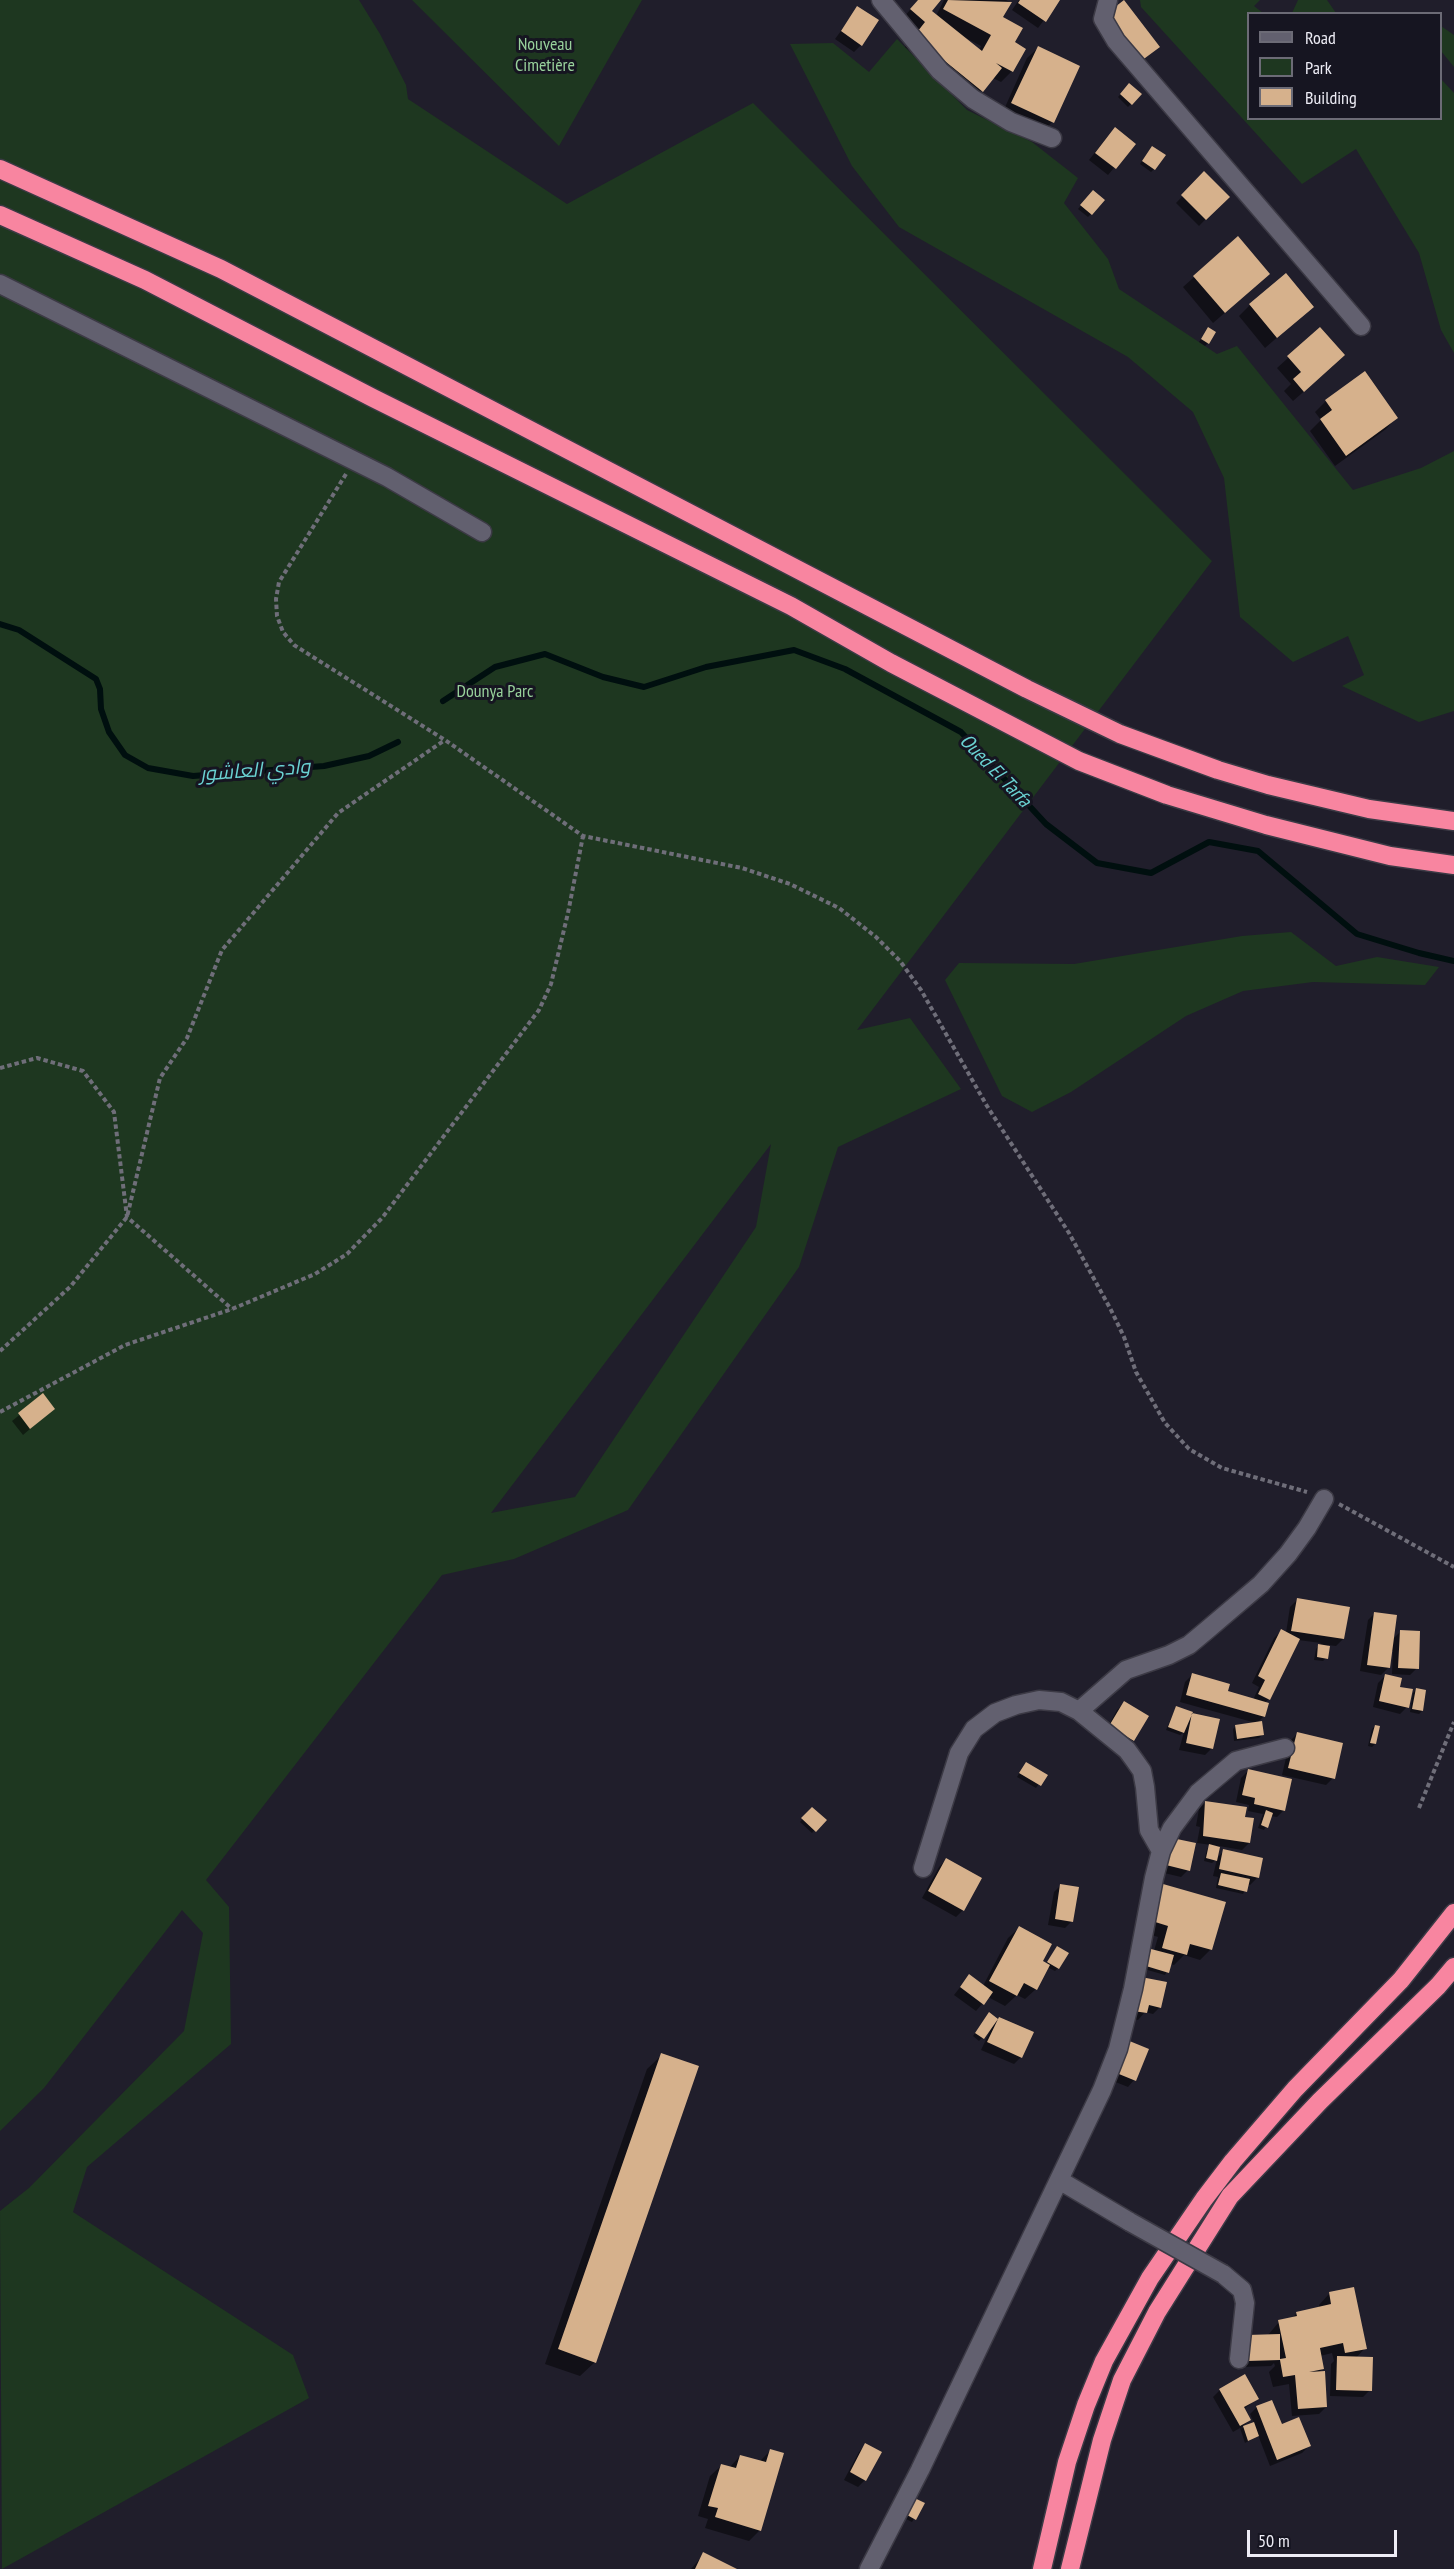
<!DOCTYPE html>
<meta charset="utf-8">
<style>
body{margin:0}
#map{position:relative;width:1454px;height:2569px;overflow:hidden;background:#201e2b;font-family:"PT Sans Narrow",sans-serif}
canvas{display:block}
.legend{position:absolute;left:1247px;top:12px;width:195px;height:108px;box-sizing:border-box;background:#161521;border:2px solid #6c6b76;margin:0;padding:8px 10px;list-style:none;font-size:18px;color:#edecf5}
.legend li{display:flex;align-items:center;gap:12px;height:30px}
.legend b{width:30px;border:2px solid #6c6b76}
.scale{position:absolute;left:1247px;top:2530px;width:150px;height:27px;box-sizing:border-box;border:3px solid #edecf5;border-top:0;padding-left:8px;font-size:18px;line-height:21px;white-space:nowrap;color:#edecf5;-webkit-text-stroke:4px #161521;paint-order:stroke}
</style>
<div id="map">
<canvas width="1454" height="2569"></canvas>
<ul class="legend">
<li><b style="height:8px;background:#62606f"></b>Road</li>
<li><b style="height:16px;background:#1e3720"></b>Park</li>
<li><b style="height:16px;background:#d6b18c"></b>Building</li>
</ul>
<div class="scale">50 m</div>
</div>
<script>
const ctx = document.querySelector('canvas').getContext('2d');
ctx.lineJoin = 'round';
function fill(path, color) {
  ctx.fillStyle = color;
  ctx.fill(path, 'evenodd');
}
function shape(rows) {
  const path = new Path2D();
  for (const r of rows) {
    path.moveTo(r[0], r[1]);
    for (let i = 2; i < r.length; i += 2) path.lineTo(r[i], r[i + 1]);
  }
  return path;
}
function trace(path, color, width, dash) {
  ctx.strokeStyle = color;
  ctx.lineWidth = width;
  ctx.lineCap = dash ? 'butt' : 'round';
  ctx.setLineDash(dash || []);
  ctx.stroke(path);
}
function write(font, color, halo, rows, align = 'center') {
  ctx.font = font + ' "PT Sans Narrow",Cairo,sans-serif';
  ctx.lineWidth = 6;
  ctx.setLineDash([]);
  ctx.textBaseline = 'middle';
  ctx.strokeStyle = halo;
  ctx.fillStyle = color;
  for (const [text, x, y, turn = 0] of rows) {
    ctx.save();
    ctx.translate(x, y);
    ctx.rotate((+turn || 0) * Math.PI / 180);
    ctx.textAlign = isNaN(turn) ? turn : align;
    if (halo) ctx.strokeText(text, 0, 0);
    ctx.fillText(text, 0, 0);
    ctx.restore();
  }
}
const green = shape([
 [0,0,359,0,380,34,406,85,408,99,567,204,753,103,1212,561,857,1030,910,1018,961,1089,838,1147,799,1267,628,1510,514,1559,442,1575,206,1880,229,1907,231,2044,87,2167,73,2212,293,2355,309,2398,2,2569,0,2211,29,2188,184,2031,203,1933,182,1910,44,2088,0,2131],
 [771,1144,756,1227,575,1497,491,1513],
 [412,0,642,0,559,146],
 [1140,0,1260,0,1254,6,1263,13,1248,14,1248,118,1440,118,1441,79,1454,93,1454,353,1441,330,1419,253,1356,149,1302,184,1141,7],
 [1298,0,1327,0,1336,13,1292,13],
 [1441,26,1454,35,1454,67,1441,51],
 [897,39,967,110,1032,142,1078,178,1064,203,1108,259,1119,289,1217,354,1237,346,1353,490,1421,468,1454,451,1454,711,1419,722,1342,686,1364,675,1348,636,1293,662,1240,617,1224,478,1193,412,1128,357,899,227,852,166,790,44,833,43,869,72],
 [1291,932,1336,966,1377,957,1439,967,1425,985,1313,982,1243,991,1186,1016,1071,1092,1032,1112,1002,1096,945,980,959,963,1074,964,1242,936]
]);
const shadow = shape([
 [918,0,939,0,930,11,936,16,944,0,1006,0,1010,2,1001,18,1013,43,1012,71,1001,82,993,78,972,101,905,47,916,33,901,21],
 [964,37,981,46,979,51],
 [1019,0,1059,0,1038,28,1012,10],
 [858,8,861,45,854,52,835,39],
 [1038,48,1052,122,1042,133,1002,114,1027,58],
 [1129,85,1140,94,1128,107,1118,97],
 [1108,136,1134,144,1108,175,1089,160],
 [1149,151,1154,169,1151,172,1140,164],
 [1204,174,1227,197,1199,226,1176,203],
 [1093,192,1103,201,1088,217,1078,209],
 [1238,238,1257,285,1213,323,1183,287],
 [1250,305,1312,307,1265,348,1239,316],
 [1208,329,1208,343,1205,346,1199,342],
 [1320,329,1333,366,1293,401,1284,391,1291,384,1277,368],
 [1365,373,1396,418,1386,429,1335,466,1310,431,1321,420,1315,412,1326,401],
 [43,1396,53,1409,23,1435,12,1421],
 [1297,1600,1343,1639,1336,1646,1328,1645,1326,1658,1323,1661,1314,1660,1316,1649,1321,1643,1298,1640,1269,1699,1264,1703,1264,1716,1257,1723,1262,1735,1259,1738,1234,1741,1233,1729,1236,1726,1256,1723,1180,1702,1185,1682,1192,1675,1226,1692,1253,1700,1259,1687,1252,1683,1274,1638,1281,1631,1286,1633,1290,1607],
 [1375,1613,1392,1640,1400,1632,1417,1668,1410,1675,1392,1674,1393,1651,1391,1651,1388,1668,1381,1675,1360,1671,1368,1620],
 [1385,1676,1407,1707,1400,1714,1373,1707,1378,1683],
 [1416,1690,1422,1711,1419,1714,1410,1712,1413,1693],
 [1124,1703,1147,1717,1133,1741,1126,1747,1104,1734,1117,1710],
 [1176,1707,1188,1720,1193,1715,1212,1748,1205,1755,1179,1750,1184,1732,1180,1735,1166,1730],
 [1375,1726,1375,1744,1372,1747,1368,1746,1372,1729],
 [1297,1734,1333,1778,1326,1785,1282,1775,1290,1741],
 [1023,1767,1045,1775,1036,1788,1017,1777],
 [1248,1771,1284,1810,1277,1817,1271,1816,1264,1830,1258,1828,1263,1814,1248,1811,1249,1805,1236,1802,1241,1778],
 [1206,1802,1243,1818,1249,1843,1242,1850,1219,1846,1216,1859,1224,1851,1257,1878,1250,1885,1248,1884,1243,1894,1216,1888,1218,1877,1213,1876,1217,1859,1212,1863,1204,1861,1207,1849,1211,1845,1197,1843,1200,1827,1196,1826,1199,1809],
 [812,1809,824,1820,812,1833,800,1822],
 [1166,1847,1188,1870,1181,1877,1160,1872],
 [946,1860,963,1910,956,1917,922,1898,939,1867],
 [1061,1885,1072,1921,1065,1928,1048,1925,1054,1892],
 [1163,1885,1211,1949,1200,1960,1184,1955,1174,1965,1170,1964,1165,1975,1144,1969,1148,1953,1154,1951,1158,1937,1142,1932,1152,1896],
 [1019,1928,1041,1961,1046,1964,1057,1948,1058,1968,1055,1971,1047,1967,1036,1989,1025,1999,1017,1995,1005,2006,988,1997,976,2011,954,1995,969,1976,983,1986,1008,1938],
 [1141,1978,1160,2007,1153,2014,1145,2012,1138,2020,1127,2017],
 [989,2014,998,2020,1021,2057,1014,2064,981,2050,991,2029,979,2041,973,2036],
 [1120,2049,1134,2080,1128,2087,1108,2079],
 [662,2055,595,2362,580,2376,545,2364,647,2069],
 [1329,2294,1365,2348,1356,2358,1370,2390,1363,2397,1330,2396,1331,2364,1334,2361,1332,2353,1320,2356,1323,2368,1318,2373,1326,2407,1319,2414,1292,2416,1289,2384,1273,2387,1269,2372,1275,2366,1274,2363,1271,2366,1241,2367,1279,2322,1291,2319,1297,2313,1319,2308,1319,2305],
 [1220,2390,1257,2399,1244,2409,1250,2419,1240,2429,1254,2423,1250,2414,1257,2407,1309,2446,1302,2453,1270,2466,1258,2435,1245,2443,1240,2428,1233,2432,1213,2397],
 [865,2445,880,2452,865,2480,858,2487,844,2480,859,2452],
 [770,2451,760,2530,749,2541,705,2528,708,2519,698,2516,710,2476,721,2466,729,2468,740,2456,759,2462],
 [923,2504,912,2522,898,2515],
 [704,2554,734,2569,691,2569]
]);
const stream = shape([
 [0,624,19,630,96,679,100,689,101,709,109,732,125,755,148,768,193,776,324,766,369,756,398,742],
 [443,701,495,667,545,654,603,677,644,687,706,667,794,650,845,669,961,732,1046,824,1097,863,1151,873,1209,842,1258,851,1357,934,1419,953,1454,961]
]);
const building = shape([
 [918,0,941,0,932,11,982,51,991,35,943,9,948,0,1012,2,1003,17,1023,28,1015,42,1026,49,1013,72,996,63,1002,68,983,92,914,36,925,22,910,9],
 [1020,0,1060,0,1046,22,1018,3],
 [1124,0,1160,47,1141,61,1106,14],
 [857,6,879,20,862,46,841,31],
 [1038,46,1080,66,1054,123,1011,103],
 [1129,83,1142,94,1132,105,1120,94],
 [1115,127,1136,144,1116,169,1095,153],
 [1152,146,1166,155,1155,170,1142,161],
 [1204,171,1230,197,1206,220,1181,195],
 [1093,190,1105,200,1092,215,1080,205],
 [1238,236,1270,274,1225,313,1193,276],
 [1286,273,1314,307,1277,338,1249,304],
 [1208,327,1216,332,1209,344,1201,339],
 [1320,327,1345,355,1304,392,1293,379,1301,372,1287,356],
 [1365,371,1398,418,1346,456,1320,419,1332,410,1325,400],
 [43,1393,55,1409,30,1429,18,1413],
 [1297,1598,1350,1607,1344,1639,1291,1631],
 [1374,1612,1397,1615,1390,1668,1367,1665],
 [1281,1629,1300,1639,1270,1700,1258,1694,1265,1680,1258,1676],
 [1400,1630,1420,1631,1419,1669,1398,1668],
 [1318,1644,1330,1646,1328,1659,1317,1657],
 [1192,1673,1230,1684,1228,1691,1269,1703,1265,1717,1186,1695],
 [1385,1674,1402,1678,1400,1687,1413,1689,1409,1708,1379,1701],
 [1416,1688,1426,1690,1423,1711,1412,1709],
 [1124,1701,1149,1716,1134,1741,1109,1726],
 [1176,1706,1193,1712,1184,1733,1168,1727],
 [1192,1713,1220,1719,1213,1749,1186,1743],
 [1262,1721,1264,1735,1237,1739,1235,1725],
 [1375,1725,1380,1726,1376,1744,1370,1743],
 [1297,1732,1343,1743,1335,1779,1288,1768],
 [1026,1762,1048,1775,1041,1786,1019,1773],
 [1248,1769,1292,1779,1285,1811,1254,1804,1255,1798,1242,1795],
 [1205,1801,1247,1807,1245,1817,1254,1818,1250,1843,1203,1836],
 [812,1807,827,1820,816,1832,801,1818],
 [1266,1810,1273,1813,1268,1828,1261,1825],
 [1172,1838,1196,1843,1190,1871,1166,1865],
 [1209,1844,1220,1847,1217,1861,1206,1858],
 [1223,1849,1263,1858,1259,1878,1219,1869],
 [946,1858,982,1878,964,1911,928,1891],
 [1221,1873,1250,1879,1247,1892,1218,1885],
 [1060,1884,1079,1887,1073,1922,1055,1919],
 [1163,1884,1226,1902,1212,1950,1190,1944,1187,1955,1162,1948,1168,1926,1152,1921],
 [1019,1926,1052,1944,1043,1961,1050,1965,1037,1990,1024,1983,1017,1996,989,1981],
 [1057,1946,1069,1953,1059,1969,1047,1962],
 [1151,1949,1174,1955,1169,1973,1146,1966],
 [969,1974,993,1992,984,2005,960,1987],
 [1141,1977,1167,1982,1161,2008,1149,2005,1147,2013,1133,2011],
 [989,2012,998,2019,984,2039,975,2033],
 [999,2017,1034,2032,1022,2058,987,2042],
 [1127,2040,1149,2049,1136,2081,1114,2072],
 [661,2053,699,2066,596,2363,558,2349],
 [1354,2287,1367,2349,1345,2353,1343,2343,1320,2348,1324,2369,1309,2372,1325,2371,1327,2407,1298,2409,1295,2375,1283,2377,1280,2360,1247,2361,1247,2335,1280,2334,1280,2359,1286,2358,1278,2320,1297,2316,1296,2312,1331,2304,1329,2292],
 [1337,2356,1373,2357,1372,2391,1336,2390],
 [1245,2374,1259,2399,1244,2407,1251,2420,1240,2426,1219,2389],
 [1272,2400,1282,2424,1299,2417,1311,2446,1277,2460,1256,2406],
 [1254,2422,1259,2436,1248,2441,1243,2426],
 [865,2443,882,2452,866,2481,850,2472],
 [770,2449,784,2453,761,2531,715,2517,718,2508,708,2506,721,2464,736,2468,740,2455,766,2462],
 [908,2495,925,2503,916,2520,900,2511],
 [703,2552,737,2569,695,2569]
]);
const path = shape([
 [346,474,279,582,276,599,277,616,283,632,294,645,445,740,583,836,742,868,790,884,839,908,876,937,900,961,921,990,987,1106,1069,1233,1111,1310,1124,1337,1136,1372,1165,1423,1189,1449,1222,1468,1307,1492],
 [0,1068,37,1058,83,1071,114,1112,127,1217,232,1309],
 [0,1351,70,1287,127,1217,160,1078,187,1038,222,950,338,813,445,740],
 [0,1412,125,1345,232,1309,315,1274,347,1254,382,1218,539,1010,551,984,568,913,583,836],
 [1339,1504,1454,1567],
 [1419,1808,1454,1722]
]);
const minor = shape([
 [881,0,940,71,973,99,1011,122,1052,138],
 [1108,0,1103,19,1116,41,1361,326],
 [0,284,387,477,482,532],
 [1079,1711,1126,1670,1169,1655,1189,1645,1207,1630,1261,1584,1288,1554,1307,1528,1324,1499],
 [923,1868,959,1753,974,1729,995,1713,1016,1705,1039,1700,1061,1702,1079,1711,1127,1750,1135,1761,1142,1771,1145,1787,1149,1830,1161,1851],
 [1059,2180,1130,2222],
 [1223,2274,1242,2290,1245,2303,1239,2359],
 [869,2569,920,2470,1102,2090,1118,2049,1133,1989,1154,1878,1161,1851,1172,1828,1198,1793,1236,1761,1285,1748]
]);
const highway = shape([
 [0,169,221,269,1027,689,1120,734,1218,770,1268,785,1369,809,1454,821],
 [0,215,145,280,373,398,791,606,891,663,1079,761,1167,795,1266,825,1390,856,1454,865],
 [1042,2569,1067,2462,1086,2405,1104,2361,1150,2278,1204,2199,1233,2161,1295,2089,1401,1980,1454,1913],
 [1070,2569,1102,2440,1122,2380,1157,2312,1230,2196,1320,2101,1438,1986,1454,1967]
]);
const minorBridge = shape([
 [1130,2222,1223,2274]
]);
const parkNames = [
 ["Nouveau",545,45],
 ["Cimetière",545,66],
 ["Dounya Parc",495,692]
];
const waterNames = [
 ["وادي العاشور",255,771,-4],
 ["Oued El Tarfa",995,771,46]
];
fill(green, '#1e3720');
fill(shadow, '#0007');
trace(stream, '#000f0f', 6);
fill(building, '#d6b18c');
trace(minor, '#3c3a45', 21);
trace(highway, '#3c3a45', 21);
trace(path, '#6f6e79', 4, [4.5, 3]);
trace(minor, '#62606f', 18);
trace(highway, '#f885a0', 18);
trace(minorBridge, '#3c3a45', 21, []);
trace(minorBridge, '#62606f', 18);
write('18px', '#98d19b', '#161521', parkNames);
write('italic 20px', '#6ad2d2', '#161521', waterNames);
</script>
